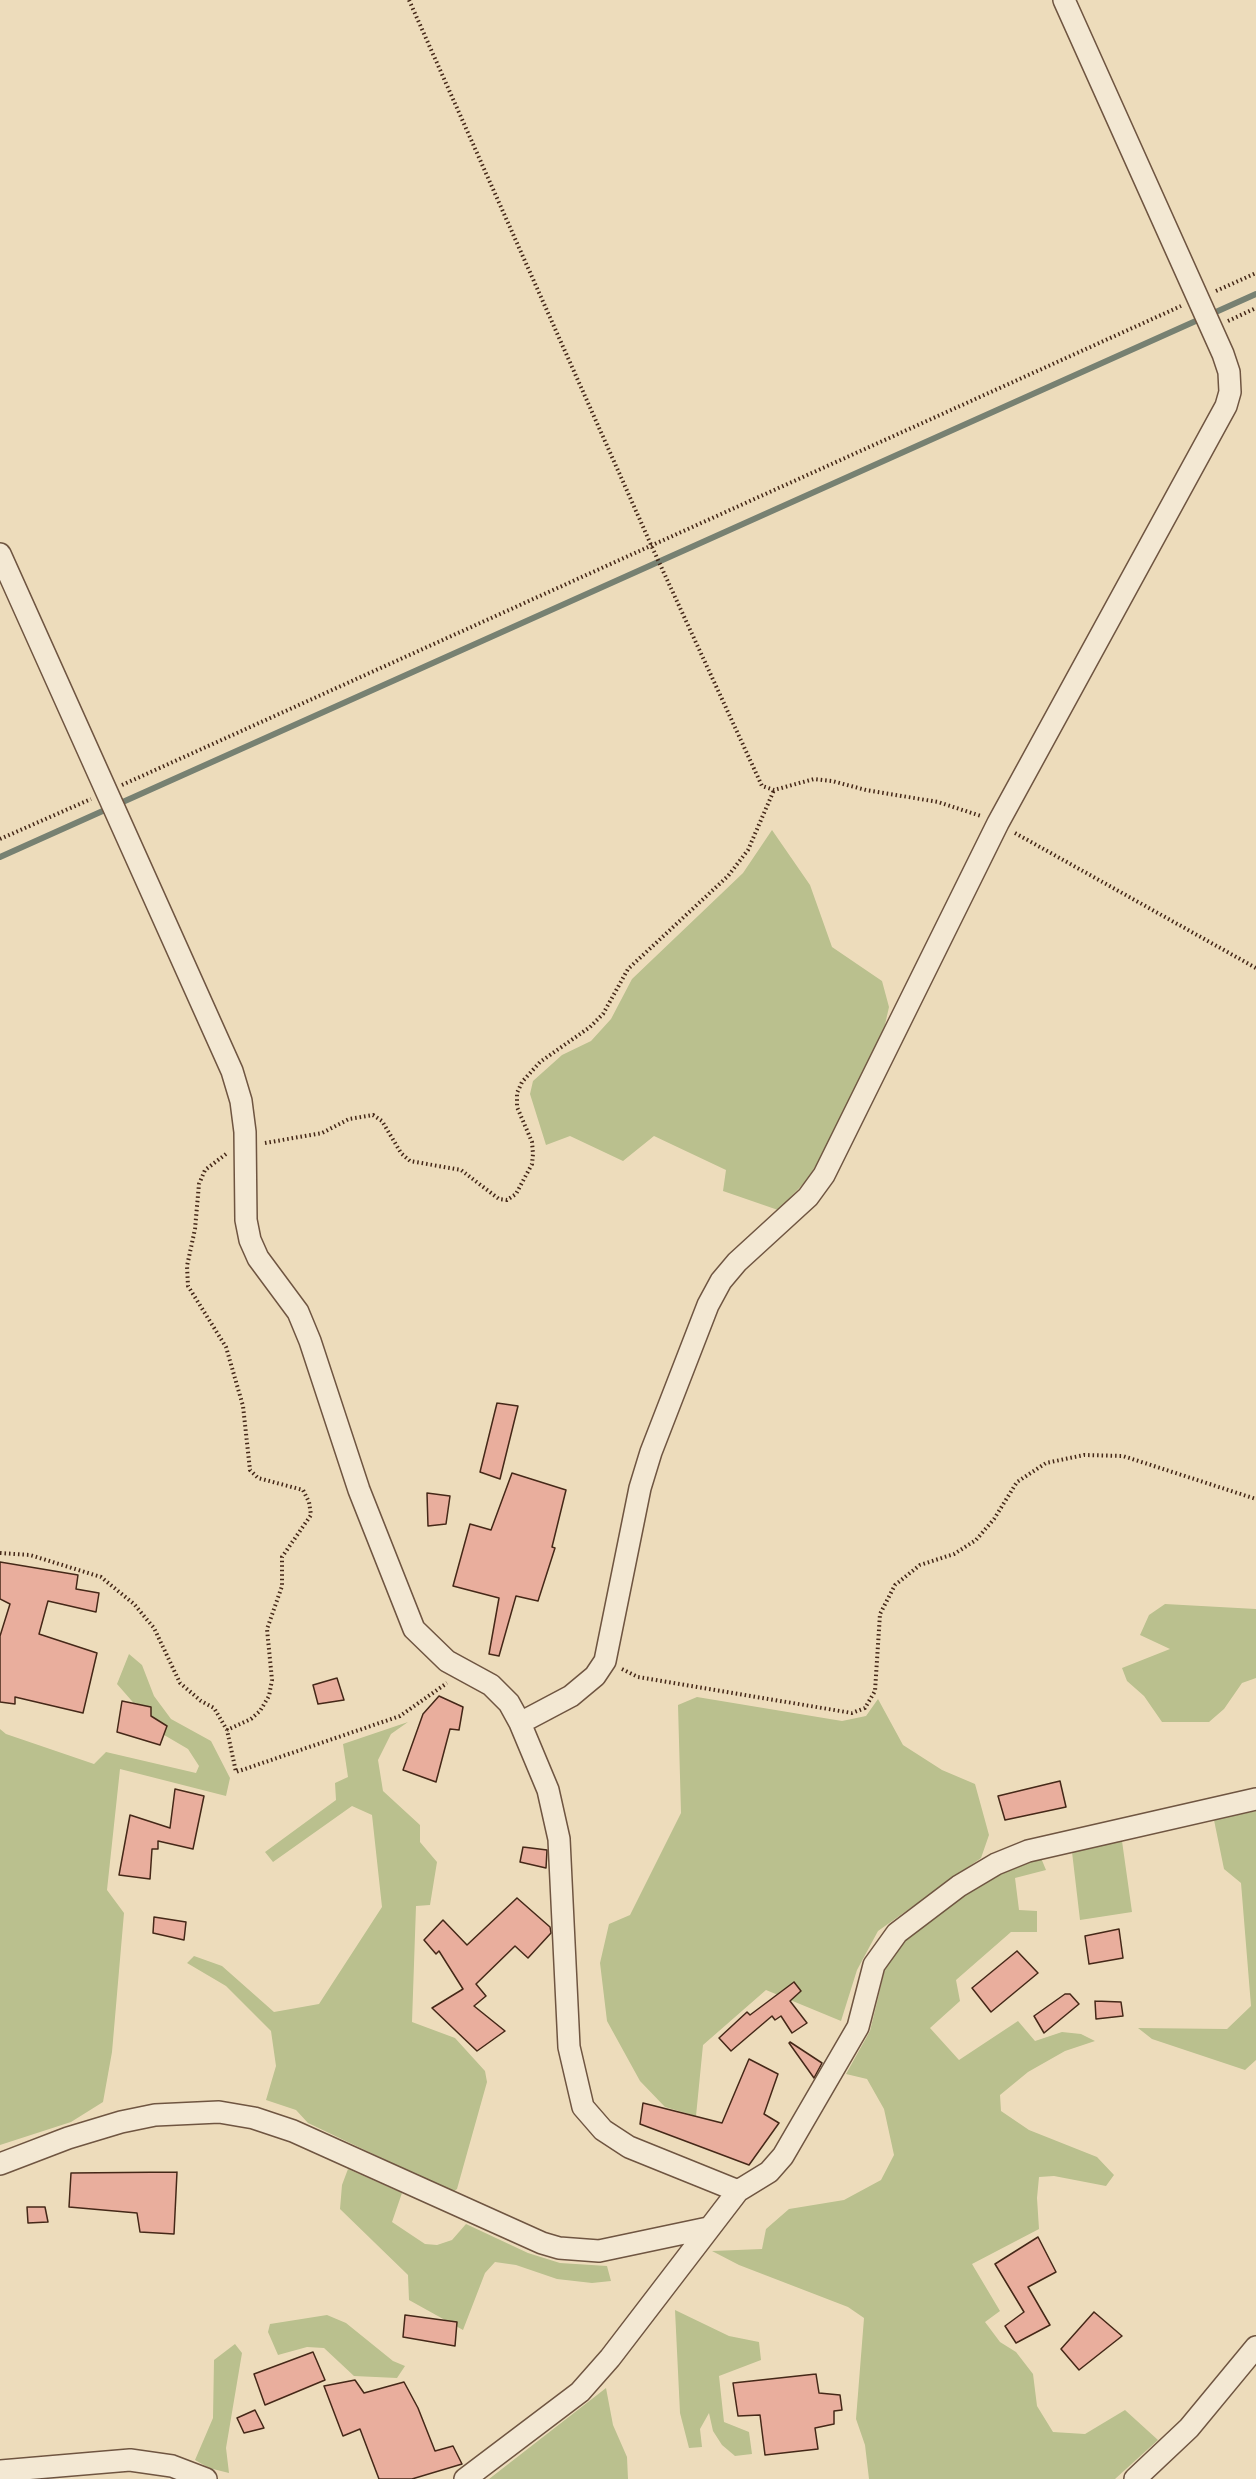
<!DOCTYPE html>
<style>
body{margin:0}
canvas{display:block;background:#eddcbb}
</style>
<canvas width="1256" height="2479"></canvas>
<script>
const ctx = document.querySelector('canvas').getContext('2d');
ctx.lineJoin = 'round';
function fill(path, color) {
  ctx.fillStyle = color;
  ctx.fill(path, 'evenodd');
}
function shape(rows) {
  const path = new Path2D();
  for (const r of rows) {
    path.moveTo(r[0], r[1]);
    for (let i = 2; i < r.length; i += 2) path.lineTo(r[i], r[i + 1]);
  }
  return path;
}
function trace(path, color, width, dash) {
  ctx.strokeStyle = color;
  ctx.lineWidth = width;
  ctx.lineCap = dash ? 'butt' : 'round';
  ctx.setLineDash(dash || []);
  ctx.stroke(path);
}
const green = shape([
 [772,830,810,885,832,947,882,981,889,1007,884,1029,826,1149,807,1180,778,1210,723,1191,726,1170,654,1136,623,1161,570,1136,546,1145,530,1094,533,1081,562,1055,591,1041,611,1019,632,979,743,873],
 [1165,1604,1256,1609,1256,1678,1242,1683,1224,1709,1209,1722,1162,1722,1144,1696,1127,1681,1122,1668,1170,1649,1140,1635,1149,1615],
 [129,1654,142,1665,154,1696,171,1719,211,1741,230,1778,226,1796,120,1769,107,1890,124,1913,112,2052,103,2102,71,2122,0,2145,0,1729,6,1734,94,1764,106,1752,196,1773,199,1766,188,1749,159,1732,117,1684],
 [697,1697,842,1721,866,1716,878,1699,903,1745,942,1770,975,1784,989,1835,981,1858,878,1931,857,1970,841,2021,766,1990,703,2045,696,2116,665,2107,640,2081,607,2021,600,1963,609,1924,630,1915,681,1813,678,1705],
 [408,1722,391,1734,378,1760,383,1791,420,1825,420,1842,437,1862,430,1905,416,1906,412,2022,455,2038,485,2071,487,2082,457,2189,453,2192,308,2123,296,2110,266,2100,276,2066,271,2031,226,1986,187,1963,194,1956,222,1966,274,2012,319,2004,382,1907,372,1815,352,1806,273,1862,265,1852,336,1800,335,1783,348,1777,343,1744],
 [1256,1811,1256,2060,1245,2070,1152,2039,1138,2028,1227,2029,1251,2006,1241,1883,1224,1869,1214,1820],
 [1122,1841,1132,1912,1080,1920,1072,1852],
 [1041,1858,1046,1870,1015,1878,1019,1910,1037,1911,1037,1932,1011,1932,956,1980,960,2001,930,2028,959,2060,1018,2021,1035,2041,1062,2032,1081,2034,1095,2041,1065,2051,1028,2072,1000,2095,1001,2111,1029,2130,1097,2157,1114,2175,1106,2186,1054,2176,1039,2177,1037,2198,1039,2229,972,2264,1000,2311,985,2322,1000,2342,1016,2352,1033,2374,1037,2406,1053,2432,1085,2434,1125,2410,1158,2440,1115,2479,869,2479,865,2445,856,2419,864,2318,848,2307,739,2265,712,2251,762,2249,766,2229,789,2209,844,2200,881,2180,894,2155,884,2109,867,2079,846,2074,870,2031,886,1965,905,1940,967,1893,1005,1870],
 [348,2169,402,2193,392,2222,425,2244,437,2245,452,2240,466,2224,528,2253,560,2263,607,2266,611,2281,592,2283,557,2279,516,2265,495,2262,485,2273,463,2330,409,2300,408,2275,340,2209,342,2185],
 [675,2310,729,2336,759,2342,761,2360,719,2376,724,2422,749,2432,752,2454,735,2456,722,2445,713,2431,709,2413,700,2429,702,2447,689,2448,680,2413],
 [327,2315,346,2323,393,2361,405,2366,397,2378,354,2376,324,2348,307,2347,278,2355,268,2332,270,2324],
 [235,2344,242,2353,226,2448,229,2473,209,2468,195,2460,213,2418,214,2360],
 [606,2388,613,2425,627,2457,628,2479,489,2479]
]);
const stream = shape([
 [0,857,1256,294]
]);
const building = shape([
 [497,1403,518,1406,500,1479,480,1472,497,1403],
 [512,1473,566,1490,552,1547,555,1548,538,1601,516,1596,499,1656,489,1654,499,1598,453,1586,470,1524,491,1530,512,1473],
 [427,1493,450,1496,446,1524,428,1526,427,1493],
 [0,1562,78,1575,76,1589,99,1593,96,1612,48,1601,39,1634,97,1653,83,1713,15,1697,15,1704,0,1702,0,1636,10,1604,0,1599,0,1562],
 [337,1678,344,1700,318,1704,313,1685,337,1678],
 [439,1696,463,1707,459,1730,450,1729,436,1782,403,1770,423,1714,439,1696],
 [122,1701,151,1707,151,1716,167,1726,160,1745,117,1732,122,1701],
 [1060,1781,1066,1807,1005,1820,998,1796,1060,1781],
 [175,1789,204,1796,193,1849,158,1841,158,1849,152,1849,150,1879,119,1875,130,1815,170,1828,175,1789],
 [523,1847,547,1850,546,1868,520,1862,523,1847],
 [517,1898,550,1927,551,1933,528,1958,515,1946,476,1984,486,1996,474,2006,505,2031,477,2051,432,2008,463,1989,439,1951,436,1954,424,1940,443,1920,467,1945,517,1898],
 [154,1917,186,1922,184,1940,153,1933,154,1917],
 [1119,1929,1123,1958,1089,1964,1085,1936,1119,1929],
 [1017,1951,1038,1973,991,2012,972,1988,1017,1951],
 [794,1982,801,1991,790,2001,807,2023,792,2033,781,2016,775,2020,772,2016,731,2051,719,2038,747,2012,750,2015,794,1982],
 [1065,1994,1070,1994,1079,2004,1044,2033,1034,2016,1065,1994],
 [1095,2001,1121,2002,1123,2016,1096,2019,1095,2001],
 [790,2042,822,2063,814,2078,789,2043,790,2042],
 [749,2059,778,2074,764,2114,779,2123,749,2165,640,2124,643,2103,722,2123,749,2059],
 [177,2172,174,2234,140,2232,137,2213,69,2207,71,2173,177,2172],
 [27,2207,45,2207,48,2222,28,2223,27,2207],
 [1038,2237,1056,2272,1028,2287,1050,2325,1016,2343,1005,2326,1024,2312,995,2264,1038,2237],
 [1094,2312,1122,2336,1079,2370,1061,2349,1094,2312],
 [405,2315,457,2322,455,2346,403,2337,405,2315],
 [313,2352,325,2380,265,2405,254,2374,313,2352],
 [816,2374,819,2393,840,2395,842,2410,834,2411,834,2424,815,2428,818,2449,765,2455,760,2415,738,2416,733,2383,816,2374],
 [355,2380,364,2393,404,2382,418,2408,435,2451,453,2446,462,2464,412,2479,379,2479,360,2429,343,2436,324,2386,355,2380],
 [255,2410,264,2428,244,2433,237,2418,255,2410]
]);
const path = shape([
 [409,0,652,547,762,786,774,790,814,779,832,781,866,790,938,802,981,816],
 [1216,291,1256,273],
 [1228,321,1256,308],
 [122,785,1181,306],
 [1015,833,1256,968],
 [0,839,91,799],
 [265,1143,322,1133,349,1119,373,1115,382,1121,401,1153,410,1161,461,1170,499,1199,507,1200,516,1194,532,1164,533,1154,532,1142,517,1107,517,1093,522,1082,540,1062,590,1027,603,1014,628,969,728,876,748,850,774,790],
 [226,1154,205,1170,199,1184,195,1229,187,1266,188,1286,226,1347,243,1406,250,1470,258,1478,303,1490,309,1502,311,1515,282,1557,282,1586,267,1629,272,1680,269,1696,260,1711,251,1719,227,1730],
 [0,1553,30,1555,101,1577,134,1604,154,1628,180,1683,201,1701,214,1708,227,1730,236,1772,400,1716,447,1683],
 [622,1669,638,1677,852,1713,865,1708,875,1691,880,1614,895,1585,920,1565,954,1554,976,1540,994,1519,1017,1482,1046,1463,1084,1455,1123,1456,1256,1499]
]);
const minor = shape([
 [0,554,232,1071,241,1101,245,1132,246,1220,250,1240,258,1258,298,1312,310,1341,359,1490,414,1629,447,1661,491,1685,509,1703,520,1723,548,1790,559,1839,569,2047,583,2107,603,2130,629,2147,738,2191],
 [520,1723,571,1696,595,1676,605,1661,640,1488,651,1452,708,1305,721,1281,737,1262,808,1197,824,1175,998,823,1226,406,1230,392,1229,372,1223,354,1064,0],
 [0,2164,68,2138,121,2122,155,2115,219,2112,254,2118,293,2131,542,2243,559,2248,599,2251,708,2228],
 [0,2471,130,2460,172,2466,206,2479],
 [465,2479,580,2392,610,2358,738,2191,769,2172,783,2156,858,2027,874,1965,897,1933,959,1886,996,1864,1028,1851,1256,1799],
 [1135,2479,1189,2428,1256,2347]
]);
fill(green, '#bac08e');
trace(stream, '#778172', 6);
fill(building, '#e9ae9d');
trace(building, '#452818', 1.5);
trace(minor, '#6f5541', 24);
trace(path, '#452818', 4, [1.5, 3]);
trace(minor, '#f3e8d3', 21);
</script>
